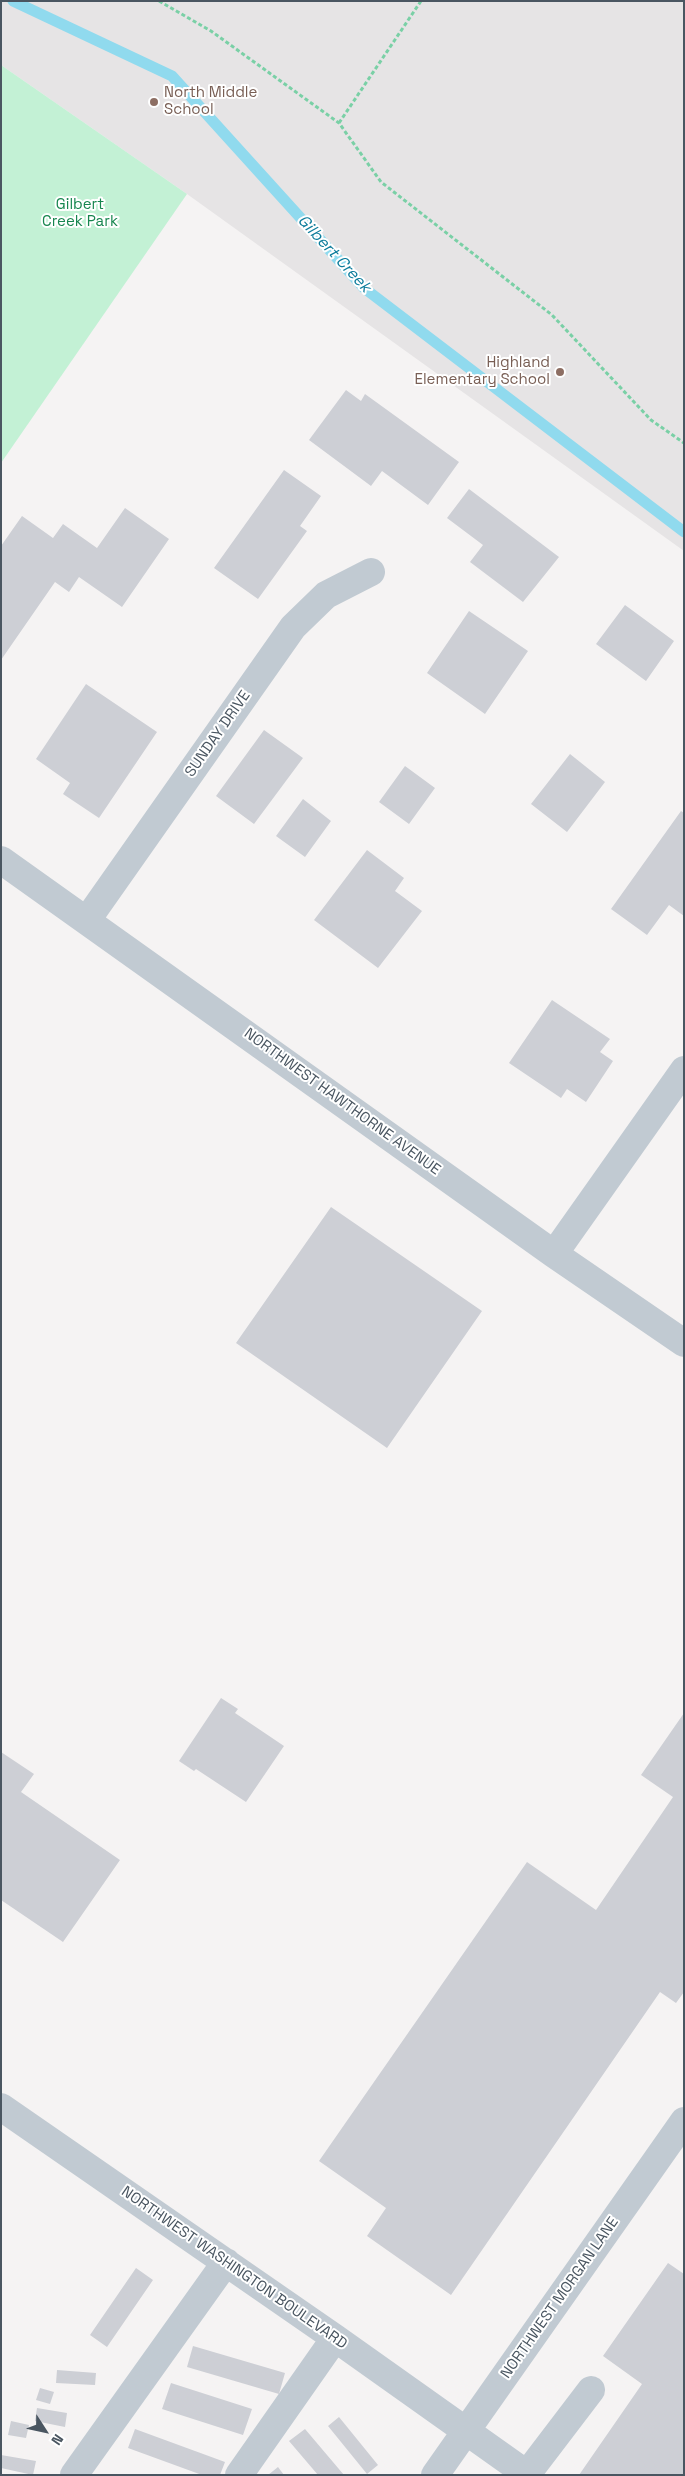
<!DOCTYPE html>
<style>
body{margin:0}
#map{position:relative;width:685px;height:2476px;overflow:hidden;background:#f5f3f3;font-family:"Space Grotesk",sans-serif}
canvas{display:block}
.frame{position:absolute;inset:0;border:2px solid #4a5661;pointer-events:none}
.north{position:absolute;left:20px;top:2406px;width:50px;height:50px;-webkit-text-stroke:4px #fff;paint-order:stroke;rotate:125deg;font-size:14px;font-weight:700;line-height:20px;text-align:center;color:#4a5661}
.north::after{content:'';display:block;margin:auto;width:18px;height:22px;background:#4a5661;clip-path:polygon(50% 0,100% 100%,50% 72%,0 100%)}
</style>
<div id="map">
<canvas width="685" height="2476"></canvas>
<div class="frame"></div>
<div class="north">N</div>
</div>
<script>
const ctx = document.querySelector('canvas').getContext('2d');
ctx.lineJoin = 'round';
function fill(path, color) {
  ctx.fillStyle = color;
  ctx.fill(path, 'evenodd');
}
function shape(rows) {
  const path = new Path2D();
  for (const r of rows) {
    path.moveTo(r[0], r[1]);
    for (let i = 2; i < r.length; i += 2) path.lineTo(r[i], r[i + 1]);
  }
  return path;
}
function trace(path, color, width, dash) {
  ctx.strokeStyle = color;
  ctx.lineWidth = width;
  ctx.lineCap = dash ? 'butt' : 'round';
  ctx.setLineDash(dash || []);
  ctx.stroke(path);
}
function write(font, color, halo, rows, align = 'center') {
  ctx.font = font + ' "Space Grotesk",sans-serif';
  ctx.lineWidth = 4;
  ctx.setLineDash([]);
  ctx.textBaseline = 'middle';
  ctx.strokeStyle = halo;
  ctx.fillStyle = color;
  for (const [text, x, y, turn = 0] of rows) {
    ctx.save();
    ctx.translate(x, y);
    ctx.rotate((+turn || 0) * Math.PI / 180);
    ctx.textAlign = isNaN(turn) ? turn : align;
    if (halo) ctx.strokeText(text, 0, 0);
    ctx.fillText(text, 0, 0);
    ctx.restore();
  }
}
const education = shape([
 [1,1,684,1,684,551,187,194,1,65]
]);
const green = shape([
 [1,65,187,194,1,463]
]);
const stream = shape([
 [13,1,172,76,364,288,684,532]
]);
const building = shape([
 [346,390,361,401,365,394,459,462,428,505,382,471,371,486,309,440],
 [284,470,321,496,300,526,307,531,258,599,214,568],
 [469,489,559,557,523,602,470,562,483,545,447,518],
 [125,508,169,539,122,607,79,577,69,592,55,582,1,660,1,546,22,516,53,538,63,524,97,548],
 [625,605,674,641,646,681,596,644],
 [469,611,528,651,485,714,427,673],
 [86,684,157,732,99,818,63,794,70,783,36,759],
 [264,730,303,758,254,824,216,796],
 [570,754,605,782,567,832,531,804],
 [405,766,435,788,409,824,379,802],
 [303,799,331,821,305,857,276,836],
 [681,811,684,813,684,916,669,905,647,935,611,909],
 [367,850,404,878,395,891,422,911,378,968,314,920],
 [552,1000,610,1039,600,1052,613,1061,586,1102,567,1089,561,1098,509,1063],
 [331,1207,482,1311,387,1448,236,1343],
 [221,1698,238,1709,235,1713,284,1746,246,1802,196,1769,194,1771,179,1761],
 [684,1713,684,1992,676,2003,660,1992,451,2295,367,2236,386,2208,319,2161,527,1862,596,1910,673,1797,641,1775],
 [1,1752,34,1774,21,1792,120,1860,63,1942,1,1900],
 [668,2263,684,2274,684,2475,579,2475,642,2384,603,2356],
 [136,2268,153,2280,107,2347,90,2335],
 [193,2346,285,2373,279,2394,187,2367],
 [57,2370,96,2373,95,2385,56,2383],
 [171,2383,252,2409,243,2435,162,2409],
 [40,2388,54,2392,50,2404,36,2400],
 [37,2408,67,2413,65,2427,35,2421],
 [339,2417,378,2465,367,2474,328,2426],
 [11,2421,29,2425,26,2438,8,2435],
 [135,2429,225,2462,220,2475,202,2475,128,2448],
 [305,2429,344,2475,318,2475,289,2441],
 [1,2455,36,2461,33,2475,1,2468],
 [278,2467,284,2475,268,2475]
]);
const path = shape([
 [159,1,211,31,339,123,381,182,552,315,651,420,684,443],
 [339,123,421,1]
]);
const minor = shape([
 [1,860,554,1254,684,1343],
 [87,920,293,627,326,595,371,572],
 [554,1254,684,1070],
 [1,2107,335,2338,528,2475],
 [527,2474,591,2390],
 [74,2475,226,2262],
 [239,2475,335,2338],
 [435,2475,684,2121]
]);
const markers = [
 [154,102,5,"#8d6e63"],
 [560,372,5,"#8d6e63"]
];
const educationNames = [
 ["North Middle",164,93],
 ["School",164,110],
 ["Highland",550,363,"right"],
 ["Elementary School",550,380,"right"]
];
const parkNames = [
 ["Gilbert",80,205],
 ["Creek Park",80,222]
];
const streetNames = [
 ["SUNDAY DRIVE",218,734,-55],
 ["NORTHWEST HAWTHORNE AVENUE",342,1102,36],
 ["NORTHWEST WASHINGTON BOULEVARD",234,2268,35],
 ["NORTHWEST MORGAN LANE",560,2298,-55]
];
const waterNames = [
 ["Gilbert Creek",334,254,47]
];
fill(education, '#e6e4e5');
fill(green, '#c3f1d5');
trace(stream, '#90daee', 11);
fill(building, '#cdcfd5');
trace(path, '#7ad0a6', 3, [4, 2.5]);
trace(minor, '#c1cad2', 28);
for (const [x, y, r, color] of markers) {
  const dot = new Path2D();
  dot.arc(x, y, r, 0, 2 * Math.PI);
  ctx.fillStyle = color;
  ctx.fill(dot);
  trace(dot, '#fff', 2);
}
write('15px', '#785e54', '#fff', educationNames, 'left');
write('15px', '#17864f', '#fff', parkNames);
write('15px', '#4a5661', '#fff', streetNames);
write('italic 16px', '#0c7c9b', '#fff', waterNames);
</script>
